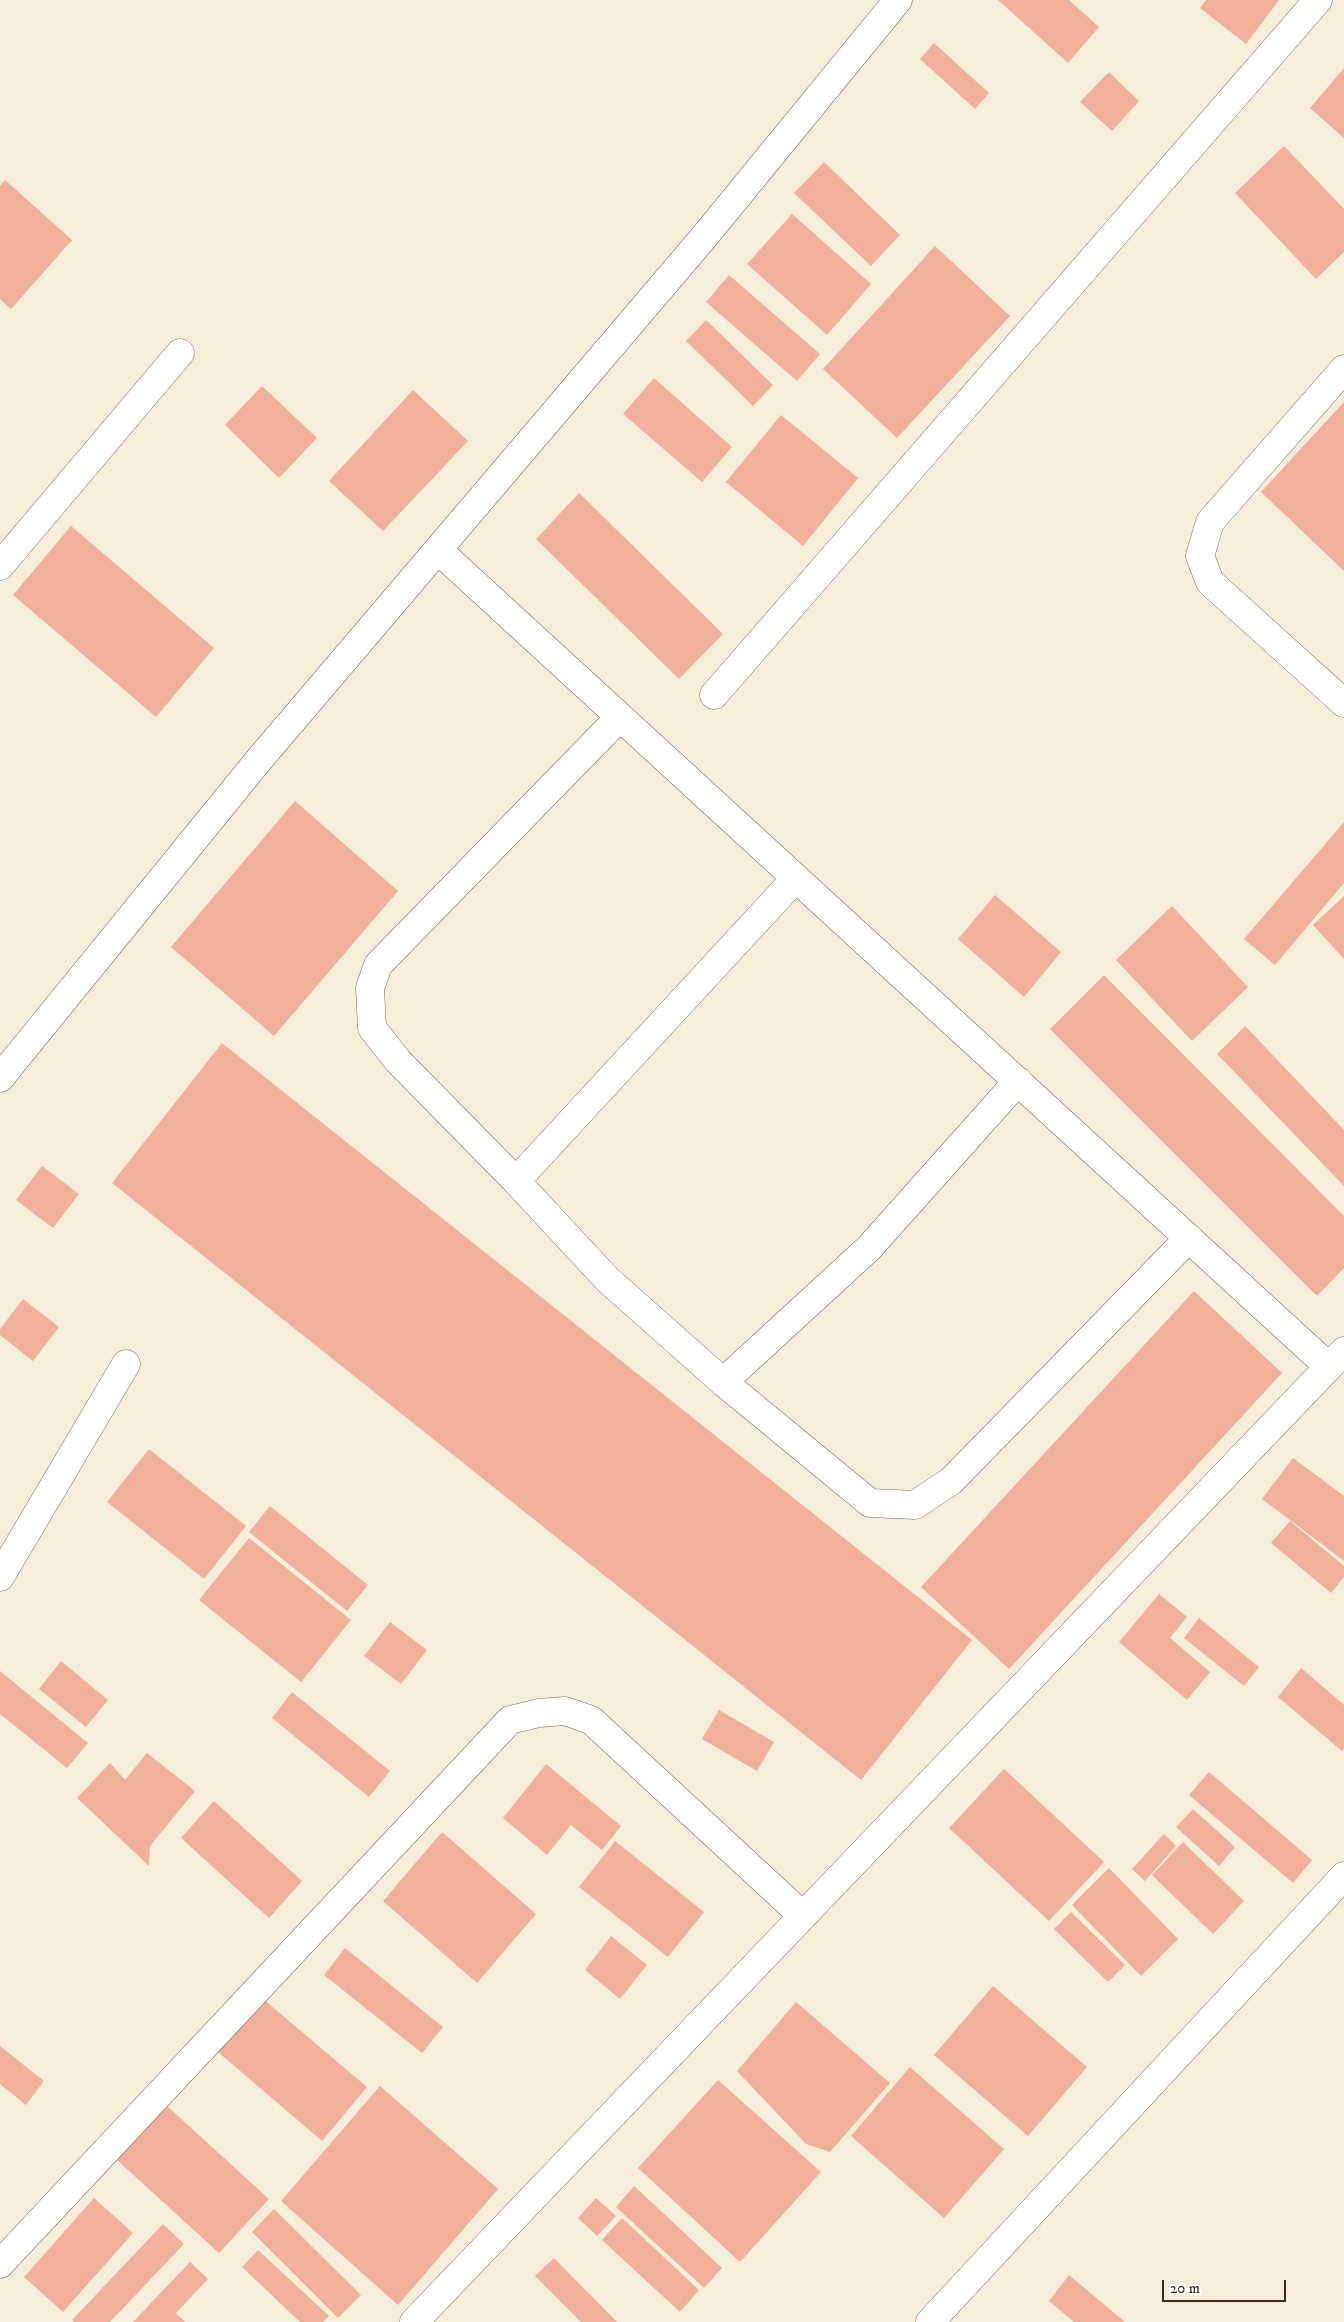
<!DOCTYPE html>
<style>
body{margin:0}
#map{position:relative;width:1344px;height:2322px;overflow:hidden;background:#f4eedb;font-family:"IM FELL DW Pica",serif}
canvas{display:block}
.scale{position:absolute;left:1162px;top:2280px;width:124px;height:22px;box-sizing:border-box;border:2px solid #3b2a1e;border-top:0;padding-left:6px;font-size:15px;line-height:18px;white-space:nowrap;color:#3b2a1e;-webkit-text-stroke:4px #fff;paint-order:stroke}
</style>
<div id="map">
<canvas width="1344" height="2322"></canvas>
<div class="scale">20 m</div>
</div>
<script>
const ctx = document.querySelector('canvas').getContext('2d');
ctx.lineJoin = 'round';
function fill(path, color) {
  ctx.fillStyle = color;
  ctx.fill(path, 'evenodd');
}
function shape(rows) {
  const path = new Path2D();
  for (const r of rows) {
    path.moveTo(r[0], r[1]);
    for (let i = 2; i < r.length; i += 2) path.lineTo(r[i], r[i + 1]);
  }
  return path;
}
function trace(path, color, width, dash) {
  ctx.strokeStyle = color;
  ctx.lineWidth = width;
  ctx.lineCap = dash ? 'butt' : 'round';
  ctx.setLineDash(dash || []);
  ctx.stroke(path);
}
const building = shape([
 [998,0,1069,0,1099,27,1068,63],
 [1206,0,1279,0,1246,44,1200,8],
 [934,43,989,93,975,109,920,59],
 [1344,68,1344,138,1310,108],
 [1109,72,1139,101,1112,131,1080,102],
 [1284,146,1344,209,1344,252,1316,279,1235,193],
 [824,162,900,235,871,266,794,193],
 [5,180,72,240,11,309,0,299,0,186],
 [792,214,871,284,827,335,747,264],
 [935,246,1010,316,897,438,823,369],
 [729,275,820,354,797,381,706,302],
 [706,320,773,385,753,406,686,341],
 [654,378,732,447,702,482,623,414],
 [262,386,317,438,279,478,225,425],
 [413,390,468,441,383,531,329,481],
 [1344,402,1344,571,1261,492],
 [781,415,858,478,803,546,726,482],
 [579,493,723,634,679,679,536,539],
 [71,526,214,648,156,717,13,595],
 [295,801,398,891,274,1036,171,947],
 [1344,822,1344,883,1275,965,1244,939],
 [995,895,1061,952,1024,997,958,939],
 [1344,896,1344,959,1313,925],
 [1172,906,1248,987,1192,1041,1116,960],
 [1104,975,1344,1216,1344,1268,1317,1296,1050,1029],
 [1245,1026,1344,1130,1344,1186,1217,1054],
 [222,1043,972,1640,861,1780,112,1183],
 [42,1166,79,1194,53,1228,16,1200],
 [1194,1291,1282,1373,1009,1669,921,1587],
 [23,1299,59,1327,33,1361,0,1335,0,1329],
 [149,1449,246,1526,204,1579,107,1502],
 [1293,1458,1344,1496,1344,1561,1262,1499],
 [270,1506,368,1585,347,1611,249,1532],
 [1290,1521,1344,1566,1344,1577,1331,1593,1271,1543],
 [249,1538,351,1620,301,1682,199,1600],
 [1159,1594,1187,1617,1170,1638,1210,1672,1187,1700,1119,1642],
 [1199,1618,1259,1667,1244,1686,1184,1638],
 [390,1622,427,1650,401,1684,364,1656],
 [61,1661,108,1700,86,1727,39,1689],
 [1301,1668,1344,1705,1344,1748,1342,1751,1278,1697],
 [0,1671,88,1743,67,1768,0,1714],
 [292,1692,390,1771,369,1797,272,1718],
 [719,1710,774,1742,757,1771,702,1739],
 [147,1753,195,1791,150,1846,149,1866,77,1798,110,1763,125,1780],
 [546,1764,621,1826,602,1850,571,1825,547,1855,503,1818],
 [1004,1769,1104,1862,1049,1921,949,1828],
 [1209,1772,1312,1860,1293,1883,1189,1795],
 [214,1801,302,1881,269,1918,181,1838],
 [1193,1809,1235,1847,1219,1866,1176,1827],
 [442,1832,536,1914,477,1983,383,1901],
 [1164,1834,1176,1846,1145,1881,1132,1869],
 [615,1841,704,1912,668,1957,579,1887],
 [1183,1842,1244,1901,1213,1934,1152,1875],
 [1109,1868,1178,1939,1141,1976,1072,1905],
 [1071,1912,1125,1965,1108,1982,1054,1929],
 [611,1936,647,1965,620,1999,585,1970],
 [345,1948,443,2027,422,2053,324,1975],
 [993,1986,1087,2067,1028,2136,934,2055],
 [263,1999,367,2087,322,2141,218,2052],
 [796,2002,890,2083,830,2152,806,2144,737,2071],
 [0,2046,44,2081,26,2105,0,2084],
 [910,2067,1004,2149,944,2218,851,2136],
 [718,2080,821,2172,740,2262,638,2168],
 [380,2086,498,2189,398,2305,281,2201],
 [167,2106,269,2199,219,2253,117,2160],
 [634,2186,722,2268,704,2288,616,2207],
 [94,2198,133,2233,63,2312,24,2277],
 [596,2198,616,2216,597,2236,578,2218],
 [274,2209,361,2295,338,2318,252,2232],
 [622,2218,699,2290,680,2312,602,2240],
 [163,2224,184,2244,110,2322,74,2322,72,2320],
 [258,2250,329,2316,323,2322,300,2322,242,2267],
 [554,2258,617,2322,581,2322,535,2276],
 [190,2262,208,2279,176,2313,185,2322,133,2322],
 [1069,2275,1125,2322,1074,2322,1049,2301]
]);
const minor = shape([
 [1344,369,1210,522,1200,556,1210,582,1344,703],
 [438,550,1329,1367],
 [0,566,180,353],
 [714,695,1318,0],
 [620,717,378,965,370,988,372,1028,398,1061,516,1181,607,1279,723,1382,870,1503,915,1505,951,1481,1189,1238],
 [0,1078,258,761,704,237,898,0],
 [516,1181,796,878],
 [723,1382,869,1248,1018,1081],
 [0,1577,126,1364],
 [0,2264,510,1720,539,1713,565,1711,591,1720,803,1916],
 [414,2322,1344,1351],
 [930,2322,1344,1876]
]);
fill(building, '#f0b099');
trace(minor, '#7c6f60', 29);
trace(minor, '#fff', 28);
</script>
